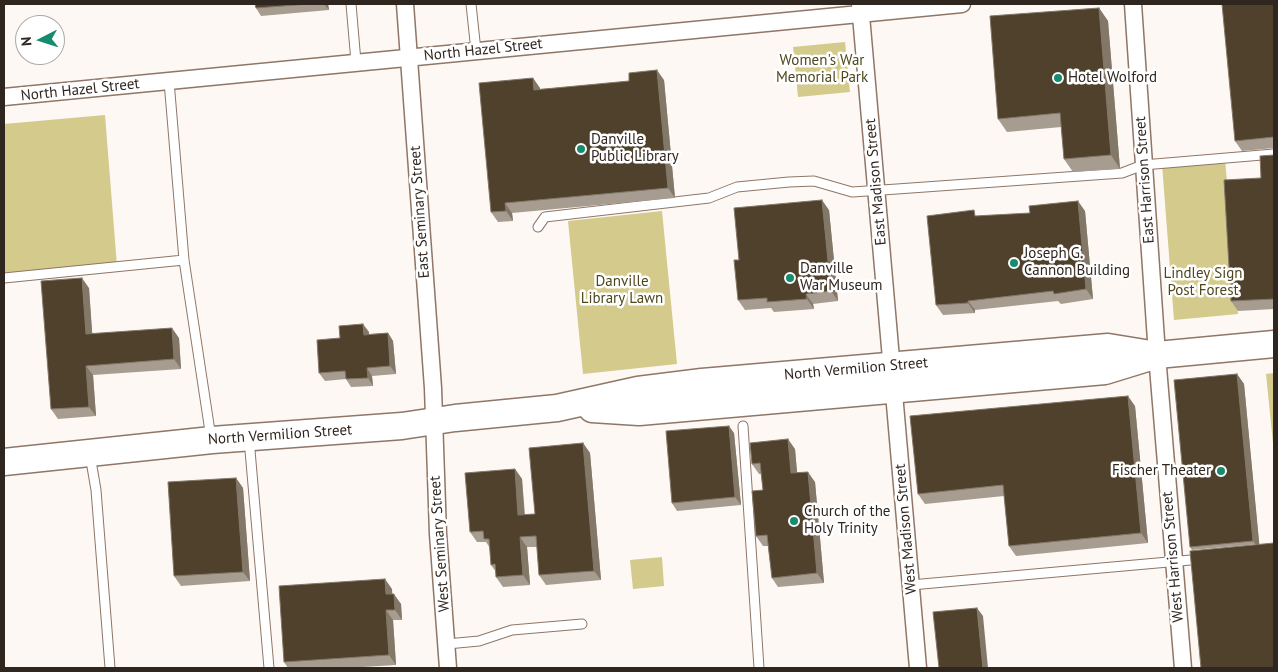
<!DOCTYPE html>
<style>
body{margin:0}
#map{position:relative;width:1278px;height:672px;overflow:hidden;background:#fdf8f4;font-family:"PT Sans",sans-serif}
canvas{display:block}
.frame{position:absolute;inset:0;border:5px solid #302620;pointer-events:none}
.north{position:absolute;left:15px;top:15px;width:50px;height:50px;box-sizing:border-box;background:#fff;border:1px solid #aca8a6;border-radius:50%;rotate:265deg;font-size:14px;font-weight:700;line-height:20px;text-align:center;color:#302620}
.north::after{content:'';display:block;margin:auto;width:18px;height:22px;background:#168c6f;clip-path:polygon(50% 0,100% 100%,50% 72%,0 100%)}
</style>
<div id="map">
<canvas width="1278" height="672"></canvas>
<div class="frame"></div>
<div class="north">N</div>
</div>
<script>
const ctx = document.querySelector('canvas').getContext('2d');
ctx.lineJoin = 'round';
function fill(path, color) {
  ctx.fillStyle = color;
  ctx.fill(path, 'evenodd');
}
function shape(rows) {
  const path = new Path2D();
  for (const r of rows) {
    path.moveTo(r[0], r[1]);
    for (let i = 2; i < r.length; i += 2) path.lineTo(r[i], r[i + 1]);
  }
  return path;
}
function trace(path, color, width, dash) {
  ctx.strokeStyle = color;
  ctx.lineWidth = width;
  ctx.lineCap = dash ? 'butt' : 'round';
  ctx.setLineDash(dash || []);
  ctx.stroke(path);
}
function write(font, color, halo, rows, align = 'center') {
  ctx.font = font + ' "PT Sans",sans-serif';
  ctx.lineWidth = 5;
  ctx.setLineDash([]);
  ctx.textBaseline = 'middle';
  ctx.strokeStyle = halo;
  ctx.fillStyle = color;
  for (const [text, x, y, turn = 0] of rows) {
    ctx.save();
    ctx.translate(x, y);
    ctx.rotate((+turn || 0) * Math.PI / 180);
    ctx.textAlign = isNaN(turn) ? turn : align;
    if (halo) ctx.strokeText(text, 0, 0);
    ctx.fillText(text, 0, 0);
    ctx.restore();
  }
}
const green = shape([
 [845,42,850,92,798,97,793,47],
 [105,115,117,266,4,278,4,124],
 [1225,158,1238,314,1174,320,1162,164],
 [662,211,677,364,583,374,568,221],
 [1274,373,1274,453,1266,374],
 [662,557,664,586,633,589,630,560]
]);
const service = shape([
 [351,4,356,62],
 [471,4,476,51],
 [169,81,184,260,211,438],
 [538,227,545,217,709,198,737,187,789,182,814,181,852,192,897,189,1122,173,1143,165,1274,154],
 [4,278,184,260],
 [743,426,759,668],
 [249,439,269,668],
 [90,455,96,490,110,668],
 [911,585,1202,559],
 [447,644,479,641,512,630,582,624]
]);
const minor = shape([
 [405,4,433,388,438,534,448,668],
 [860,4,918,668],
 [1133,4,1157,355,1183,668],
 [4,97,962,4]
]);
const primary = shape([
 [592,409,639,412,1105,371,1157,355,1274,344],
 [4,462,212,440,402,426,455,418,557,408,638,390,702,382,1108,347,1157,355]
]);
const wall = shape([
 [255,4,328,4,329,10,261,16,256,8],
 [1274,4,1274,148,1242,151,1235,141],
 [1099,8,1108,21,1120,169,1073,172,1064,159,1061,127,1007,132,998,119],
 [533,78,540,89,664,80,675,198,512,213,513,221,498,222,491,212],
 [1274,155,1274,309,1238,311,1231,301,1261,178],
 [829,210,838,301,813,304,814,309,774,312,771,308,745,310,738,300,739,260],
 [1085,211,1093,299,1061,304,1058,301,975,310,975,313,943,315,936,305,978,216],
 [89,288,92,334,179,338,181,369,93,375,96,416,58,419,51,409],
 [369,332,369,334,388,333,393,341,396,374,372,376,373,386,351,387,346,379,325,381,319,373,340,338],
 [1237,374,1244,384,1259,544,1192,550,1190,547],
 [1135,406,1148,543,1016,556,1009,546,1004,496,925,504,918,494],
 [734,433,741,505,677,511,672,503],
 [583,443,590,453,601,580,546,585,539,575,537,547,527,547,530,585,503,587,496,577,496,572,491,565,490,548,486,542,477,542,470,532,515,469,522,479,525,514,535,514],
 [795,449,797,473,815,482,824,583,778,587,772,578,768,546,763,546,756,536,763,490,761,474,759,474,752,464],
 [236,478,243,488,250,581,181,586,174,576],
 [392,589,392,594,401,604,402,620,393,620,396,665,346,668,288,668,284,662]
]);
const shadedWall = shape([
 [324,4,328,4,329,10],
 [1099,8,1108,21,1120,169,1111,155],
 [657,70,664,80,675,198,668,188],
 [533,78,540,88,541,100,534,90],
 [822,200,829,210,838,301,831,291],
 [1078,201,1085,211,1093,299,1086,289],
 [505,203,512,213,513,221,506,211],
 [82,278,89,288,93,344,86,334],
 [806,294,813,304,814,309,807,299],
 [968,301,975,310,975,313,968,303],
 [363,324,369,332,369,343,364,335],
 [172,328,179,338,181,369,174,359],
 [388,333,393,341,396,374,390,366],
 [86,366,93,375,96,416,89,407],
 [367,368,372,376,373,386,368,378],
 [1237,374,1244,384,1260,551,1253,541],
 [1128,396,1135,406,1148,543,1141,533],
 [729,426,734,433,741,505,735,497],
 [788,439,795,449,798,483,791,473],
 [583,443,590,453,601,580,594,571],
 [515,469,522,479,525,525,518,515],
 [808,472,815,482,824,583,817,573],
 [236,478,243,488,250,581,243,572],
 [520,537,527,547,530,585,523,575],
 [385,579,392,589,393,604,386,594],
 [394,594,401,604,402,620,395,610],
 [977,608,983,616,988,668,983,668],
 [386,610,393,620,396,665,389,655]
]);
const building = shape([
 [255,4,309,4,256,8,255,4],
 [1222,4,1274,4,1274,137,1235,141,1222,4],
 [1099,8,1111,155,1064,159,1060,113,998,119,990,16,1099,8],
 [657,70,668,188,505,203,506,211,491,212,479,83,533,78,534,90,629,81,629,73,657,70],
 [1274,155,1274,299,1231,301,1224,180,1261,178,1260,156,1274,155],
 [822,200,831,291,806,294,807,299,767,302,767,298,738,300,734,260,739,260,734,208,822,200],
 [1078,201,1086,289,1054,294,1053,291,968,301,968,303,936,305,927,216,974,210,975,216,1030,213,1029,206,1078,201],
 [82,278,86,334,172,328,174,359,86,366,89,407,51,409,41,281,82,278],
 [363,324,364,335,388,333,390,366,367,368,368,378,346,379,345,371,319,373,317,340,340,338,339,326,363,324],
 [1237,374,1253,541,1190,547,1174,380,1237,374],
 [1128,396,1141,533,1009,546,1003,485,918,494,910,416,1128,396],
 [729,426,735,497,672,503,666,431,729,426],
 [788,439,791,473,808,472,817,573,772,578,767,535,756,536,752,491,763,490,760,463,752,464,750,443,788,439],
 [583,443,594,571,539,575,536,536,520,537,523,575,496,577,495,564,491,565,489,539,484,539,483,531,470,532,465,473,515,469,518,515,535,514,529,448,583,443],
 [236,478,243,572,174,576,168,482,236,478],
 [1274,543,1274,668,1201,668,1190,551,1274,543],
 [385,579,386,594,394,594,395,610,386,610,389,655,284,662,279,586,385,579],
 [977,608,983,668,939,668,933,612,977,608]
]);
const markers = [
 [1058,78,5,"#168c6f"],
 [581,149,5,"#168c6f"],
 [1014,263,5,"#168c6f"],
 [790,278,5,"#168c6f"],
 [1221,471,5,"#168c6f"],
 [794,521,5,"#168c6f"]
];
const streetNames = [
 ["North Hazel Street",483,50,-6],
 ["North Hazel Street",80,90,-6],
 ["East Harrison Street",1145,180,-94],
 ["East Madison Street",876,182,-95],
 ["East Seminary Street",420,212,-94],
 ["North Vermilion Street",856,369,-5],
 ["North Vermilion Street",280,435,-4],
 ["West Madison Street",906,529,-95],
 ["West Seminary Street",440,544,-94],
 ["West Harrison Street",1173,557,-95]
];
const parkNames = [
 ["Women's War",822,61],
 ["Memorial Park",822,78],
 ["Lindley Sign",1203,274],
 ["Post Forest",1203,291],
 ["Danville",622,282],
 ["Library Lawn",622,299]
];
const poiNames = [
 ["Hotel Wolford",1068,78],
 ["Danville",591,140],
 ["Public Library",591,157],
 ["Joseph G.",1024,254],
 ["Cannon Building",1024,271],
 ["Danville",800,269],
 ["War Museum",800,286],
 ["Fischer Theater",1211,471,"right"],
 ["Church of the",804,512],
 ["Holy Trinity",804,529]
];
fill(green, '#d3ca8c');
trace(service, '#8f7667', 11);
trace(minor, '#8f7667', 19);
trace(primary, '#8f7667', 29);
trace(service, '#fff', 9);
trace(minor, '#fff', 16);
trace(primary, '#fff', 26);
fill(wall, '#a69c90');
fill(shadedWall, '#837868');
fill(building, '#4f412c');
trace(building, '#837868', 1);
for (const [x, y, r, color] of markers) {
  const dot = new Path2D();
  dot.arc(x, y, r, 0, 2 * Math.PI);
  ctx.fillStyle = color;
  ctx.fill(dot);
  trace(dot, '#fff', 2);
}
write('15px', '#302620', '#fff', streetNames);
write('15px', '#4e471e', '#fff', parkNames);
write('15px', '#302620', '#fff', poiNames, 'left');
</script>
